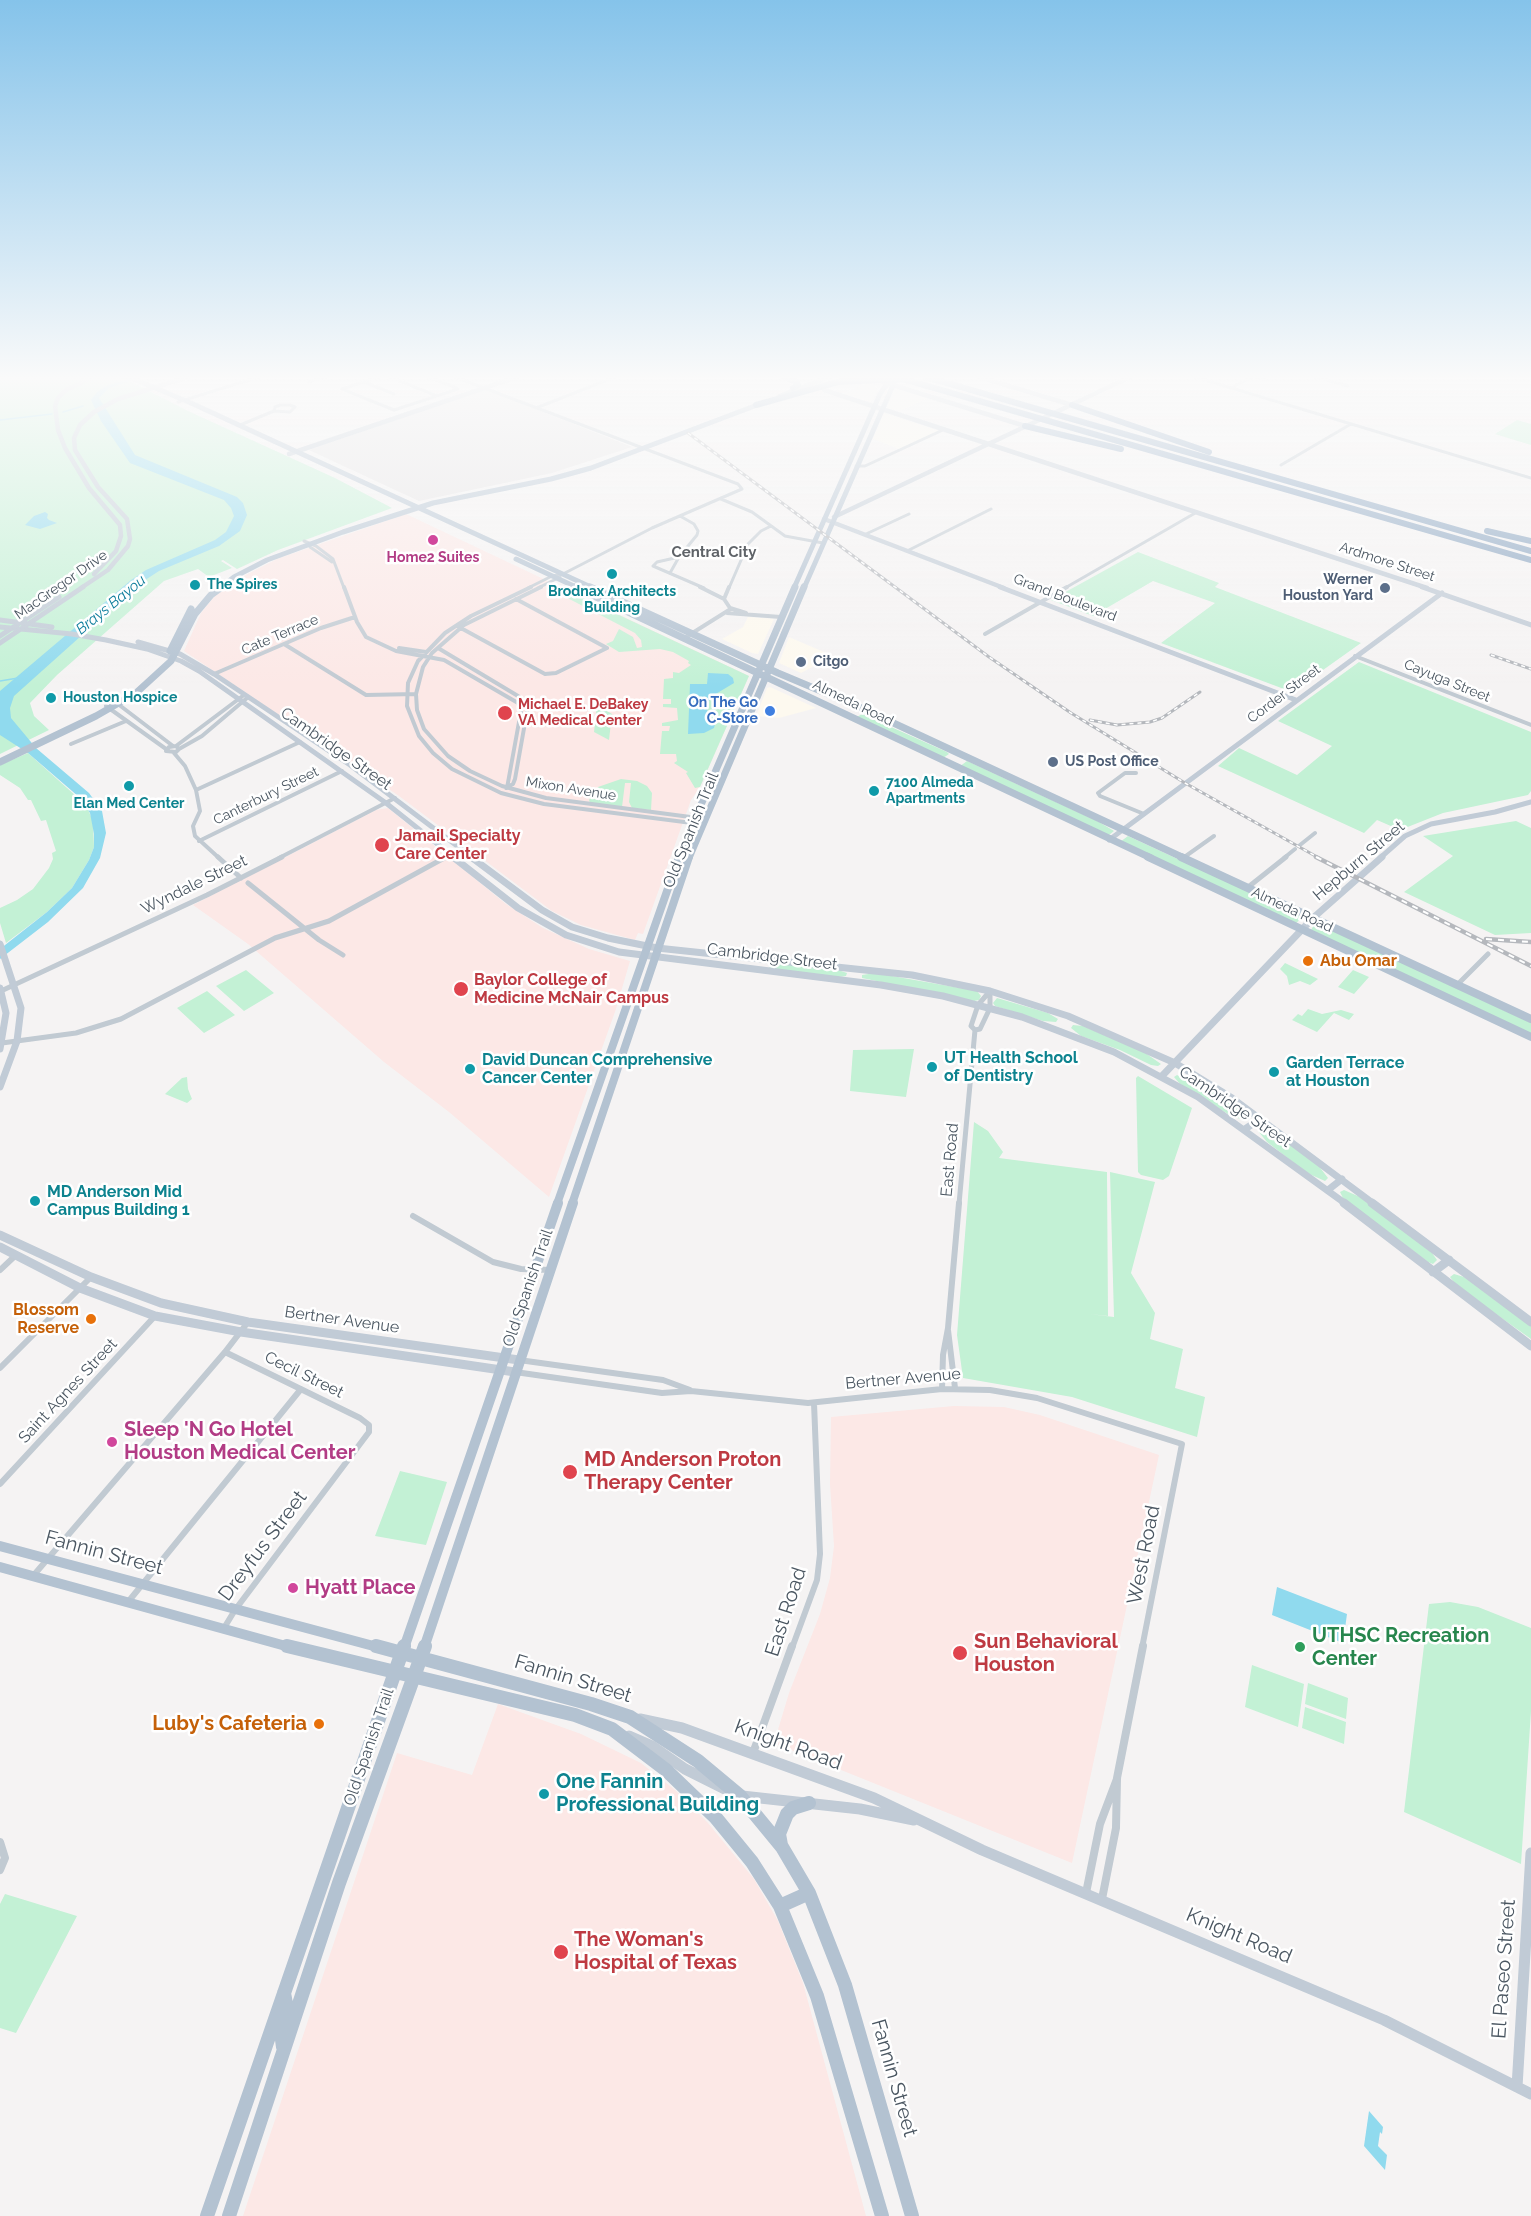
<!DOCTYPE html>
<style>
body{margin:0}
canvas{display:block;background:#f5f3f3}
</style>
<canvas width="1531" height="2216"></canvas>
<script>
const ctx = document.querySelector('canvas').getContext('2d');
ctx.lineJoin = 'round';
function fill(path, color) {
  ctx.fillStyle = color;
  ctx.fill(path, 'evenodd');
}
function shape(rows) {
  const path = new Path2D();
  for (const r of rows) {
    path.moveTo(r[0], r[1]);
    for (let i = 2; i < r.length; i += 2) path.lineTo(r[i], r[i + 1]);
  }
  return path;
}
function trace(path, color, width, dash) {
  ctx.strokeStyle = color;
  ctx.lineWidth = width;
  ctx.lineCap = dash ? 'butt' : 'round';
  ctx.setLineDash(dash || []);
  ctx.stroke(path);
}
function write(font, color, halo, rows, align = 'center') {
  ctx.font = font + ' Raleway,sans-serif';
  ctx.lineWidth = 5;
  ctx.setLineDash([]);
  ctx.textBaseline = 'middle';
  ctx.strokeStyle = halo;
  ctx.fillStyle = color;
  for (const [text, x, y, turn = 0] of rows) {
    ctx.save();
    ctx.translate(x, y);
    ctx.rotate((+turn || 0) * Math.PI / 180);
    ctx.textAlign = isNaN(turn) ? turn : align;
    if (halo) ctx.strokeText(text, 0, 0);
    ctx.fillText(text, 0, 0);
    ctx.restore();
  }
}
const commercial = shape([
 [869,382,878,389,871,402,843,394],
 [902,389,928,398,900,411,887,408,894,390],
 [884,413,939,431,899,449,873,439],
 [748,617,774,619,758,654,752,653,722,639,743,627],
 [789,637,833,656,801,673,779,663],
 [770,687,816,708,779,718,756,716,767,688]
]);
const education = shape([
 [485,389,632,447,552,473,419,501,309,450]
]);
const medical = shape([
 [406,514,749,676,700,787,691,800,643,934,638,933,635,940,581,925,552,911,399,796,184,651,201,613,215,596,238,579,277,559],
 [388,808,506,904,543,928,589,949,630,961,616,1009,549,1197,449,1112,384,1062,248,944,193,905,376,810],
 [954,1406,1004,1407,1040,1415,1159,1455,1072,1863,774,1743,789,1693,820,1614,830,1578,834,1546,830,1484,831,1417],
 [498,1704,581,1734,641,1763,675,1790,708,1823,754,1879,778,1921,803,1983,866,2216,243,2216,397,1753,472,1775]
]);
const green = shape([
 [0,377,122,377,188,411,335,478,392,508,278,550,237,569,223,560,221,561,232,568,209,577,198,569,164,581,57,675,30,703,34,716,49,730,0,754],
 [1517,420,1531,424,1531,445,1495,434],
 [1138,552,1219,583,1215,587,1361,643,1292,692,1161,643,1215,603,1153,581,1093,616,1051,600],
 [553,584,749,676,700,787,695,788,686,773,688,772,674,763,677,761,676,754,660,754,662,731,669,731,670,726,662,726,662,723,678,720,677,708,663,707,663,704,671,704,671,699,663,699,664,679,673,678,673,672,679,673,691,665,688,663,689,661,673,652,660,649,619,652,606,644,613,641,619,629,633,637,637,648,642,647,641,640,635,633,550,589,548,586],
 [1359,662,1531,732,1531,791,1528,795,1443,813,1400,830,1377,820,1364,833,1218,766,1239,748,1297,775,1332,746,1278,721],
 [597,705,612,714,609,740,594,732],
 [862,714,947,752,949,754,943,758,857,717],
 [28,753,86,805,93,821,94,847,89,860,72,888,47,912,6,943,0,923,0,908,17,900,33,889,49,868,53,859,52,853,56,851,46,820,41,821,31,800,28,800,20,788,0,775,0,765],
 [967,761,1099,822,1114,831,1109,835,959,767],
 [621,779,637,781,647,786,652,793,651,810,632,808,629,802,631,783,625,783,622,807,590,803,589,800,598,787],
 [1516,821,1531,828,1531,933,1495,935,1404,892,1453,856,1423,836],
 [1128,836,1303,917,1295,924,1120,842],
 [1319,924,1531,1023,1531,1035,1311,930,1314,925],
 [773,963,838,970,847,973,846,976,838,977,769,968],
 [1285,963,1318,979,1310,985,1300,981,1289,985,1287,976,1280,969],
 [246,970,274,993,244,1011,216,986],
 [1353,970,1369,977,1354,994,1338,987],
 [875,973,977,991,981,996,979,1000,974,1001,862,978,862,975],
 [207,991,235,1015,204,1033,177,1008],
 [997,998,1048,1013,1058,1019,1056,1022,1043,1021,995,1006,993,1003],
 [1308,1009,1322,1014,1341,1010,1354,1014,1349,1020,1334,1013,1317,1032,1292,1020,1298,1014,1302,1016],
 [1073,1025,1083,1026,1144,1052,1161,1064,1158,1066,1151,1065,1120,1050,1081,1036,1071,1028],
 [914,1049,906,1097,850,1091,853,1050],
 [1177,1075,1221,1096,1238,1106,1247,1118,1244,1120,1231,1116,1180,1084,1174,1077],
 [1138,1076,1192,1108,1169,1176,1163,1180,1141,1175,1138,1172,1136,1078],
 [187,1077,188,1089,192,1099,187,1103,165,1094,182,1078],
 [974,1122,988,1131,1003,1152,999,1158,1107,1172,1108,1316,1089,1314,1114,1317,1110,1172,1155,1182,1131,1273,1155,1313,1150,1339,1183,1349,1175,1388,1205,1397,1197,1437,1072,1397,963,1378,957,1335],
 [1262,1128,1276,1134,1318,1165,1328,1178,1325,1181,1307,1173,1267,1142,1258,1131],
 [1344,1190,1360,1197,1432,1253,1437,1260,1433,1264,1428,1262,1343,1198,1340,1192],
 [1454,1274,1464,1277,1531,1326,1531,1339,1458,1287,1450,1277],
 [400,1471,447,1482,426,1545,375,1536],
 [1450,1602,1478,1607,1531,1628,1531,1711,1521,1864,1404,1812,1429,1604],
 [1252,1665,1304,1684,1298,1727,1245,1707],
 [1308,1683,1348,1698,1346,1719,1305,1704],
 [1305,1707,1346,1722,1344,1744,1302,1728],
 [5,1894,77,1916,16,2033,0,2028,0,1904]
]);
const water = shape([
 [134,377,143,377,109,388,99,398,135,455,237,497,243,503,247,515,240,531,219,546,159,571,139,584,14,696,10,708,11,718,36,748,89,793,102,811,106,833,100,858,83,888,48,922,0,959,0,949,47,912,72,888,89,860,94,847,94,834,90,813,79,797,28,753,0,735,0,691,131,580,146,570,215,540,226,532,234,516,231,508,224,500,130,463,101,421,91,400,97,392,106,386],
 [45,512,48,514,47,518,49,520,57,523,40,529,25,525,34,516],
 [708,673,728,674,733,678,734,683,714,695,708,702,707,710,715,724,714,728,704,733,688,734,690,684,707,684],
 [1277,1587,1347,1614,1343,1643,1272,1615],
 [1369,2111,1383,2127,1382,2134,1380,2132,1378,2146,1387,2155,1385,2170,1364,2146]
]);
const stream = shape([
 [63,412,83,406],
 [0,420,52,414],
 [0,681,18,678]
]);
const streetFar4 = shape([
 [390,377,437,396],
 [428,377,457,388],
 [455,377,738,484,742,489,652,528,563,574,552,576,528,588],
 [1195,377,1531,478],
 [1256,377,1265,380],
 [1315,377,1348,386],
 [309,382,326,377],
 [364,382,394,394],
 [1231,388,1252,377],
 [342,389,394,410,458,389],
 [342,389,379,377],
 [178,402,259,377],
 [280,405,290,405,295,407,290,412,274,411,275,407,280,405],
 [536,408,615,377],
 [240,425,274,411],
 [1281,465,1351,424],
 [856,466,865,466,945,429],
 [721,499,752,512,785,536,823,543],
 [680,516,694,524,698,531,697,535,679,557,657,562,653,566,704,588],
 [866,534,909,514],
 [304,541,316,546,333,559,344,588],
 [310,547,332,562],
 [909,550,991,509],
 [670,573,679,557],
 [538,588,560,577],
 [729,588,748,544,761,531,771,526],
 [1065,588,1197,512]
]);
const streetFar3 = shape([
 [344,587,357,622,366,637,396,651,444,660,518,703,521,711,507,788],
 [531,587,471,616,445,633,418,661,408,683,407,706,419,736,433,753,452,769,501,793,544,804,692,823,704,822],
 [541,587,464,625,432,653,423,667,416,694,417,710,424,729,448,756,470,771,502,786,546,798,698,818],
 [700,587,724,599,730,608,746,613],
 [516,599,607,648],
 [724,599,729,587],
 [727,613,781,617],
 [459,627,545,674,556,673,607,648],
 [985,634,1067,587],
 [686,637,729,610],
 [284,644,366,695,416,694],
 [399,648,426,652],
 [438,648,518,696,528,706,515,779,513,784,506,788],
 [1355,656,1531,725],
 [214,674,321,628,355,617],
 [114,701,173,746],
 [106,706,166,749],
 [71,744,126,721],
 [176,746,244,695],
 [176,746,179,749,176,752,166,751,169,747,176,746],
 [179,749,202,736,247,698],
 [174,753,185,766,196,790,200,811,193,826,195,836,219,858],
 [1136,773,1125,773,1098,793,1100,796,1144,814],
 [196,790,300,742],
 [199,841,342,771],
 [1300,845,1315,833],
 [279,858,395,798],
 [443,858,461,848],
 [1183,858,1214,836],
 [1284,858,1295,849]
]);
const streetFar2 = shape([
 [218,857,241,878],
 [1183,858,1185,857],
 [248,883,319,940,343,955],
 [1247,888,1286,857],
 [1457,985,1488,954],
 [1,991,207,895,282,857],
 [975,1030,980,1029,990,1008,990,991],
 [2,1043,76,1033,121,1019,275,938,329,921,446,857],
 [959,1204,975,1030,971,1026,978,1005,990,991]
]);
const streetFar1 = shape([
 [413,1216,493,1262,521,1269,551,1270],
 [0,1270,16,1255],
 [948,1330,955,1388],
 [519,1360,663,1380,690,1390],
 [0,1368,91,1277],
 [515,1372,662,1393,691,1391,808,1403,942,1389,990,1390,1037,1398,1182,1444,1142,1648],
 [942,1389,943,1355,948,1328,959,1203],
 [0,1484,155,1316],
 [33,1576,225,1352,248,1322],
 [128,1602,301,1389],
 [224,1628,235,1610,369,1432,369,1425,360,1418,225,1352],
 [792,1648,817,1580,820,1554,814,1403]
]);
const street = shape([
 [753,1753,792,1646],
 [0,1842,5,1858,0,1870],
 [1086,1893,1100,1824,1117,1779],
 [1102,1899,1116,1828,1117,1778,1143,1646]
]);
const secondaryFar4 = shape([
 [93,377,66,390,58,398,55,406,58,430,65,448,89,488,120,525,121,536,116,551,94,574],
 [867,377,1025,426],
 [979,377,1072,405],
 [824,390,1427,588],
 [289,454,517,377],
 [834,517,1130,377],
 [824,519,1004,588],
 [81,588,108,570,128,546,130,539,127,519,98,487,75,450,74,438,80,425,94,412,118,399,188,377]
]);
const secondaryFar3 = shape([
 [1000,587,1296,700],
 [1422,587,1531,625],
 [0,620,52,627],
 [0,627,72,634,106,640,147,649,181,661,199,671,386,803,455,858],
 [0,636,59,597],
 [138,642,180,654,214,674,350,765,473,858],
 [0,643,83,587],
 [1109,840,1442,593],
 [1380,858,1405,836,1431,824,1495,812,1531,802]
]);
const secondaryFar2 = shape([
 [453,857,518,908,566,935,619,952,881,985,943,996,1022,1017,1114,1052,1198,1097,1346,1204],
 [471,857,542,910,572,927,608,938,657,948,912,975,990,991,1068,1016,1175,1063,1232,1098,1374,1204],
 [0,944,21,1008,17,1041,0,1087],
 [0,988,6,1013,0,1049],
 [1162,1076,1313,918,1382,857],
 [1245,1129,1260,1119],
 [1328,1190,1342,1179]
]);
const secondaryFar1 = shape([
 [1344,1203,1531,1346],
 [1372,1203,1531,1322],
 [0,1235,91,1277,161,1303,248,1322,519,1360],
 [0,1247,80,1288,155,1316,241,1332,515,1372],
 [1433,1272,1449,1260]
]);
const secondary = shape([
 [640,1719,682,1728,874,1798,982,1850,1384,2020,1531,2094],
 [629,1736,652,1746,685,1769,725,1789],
 [742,1796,860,1809,914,1820],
 [1517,2087,1531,1853]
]);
const primaryFar4 = shape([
 [129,377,191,403,593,588],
 [780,396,829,377],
 [516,559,578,588],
 [220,588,234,577,267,560,343,532,433,503,551,479,591,468,765,402],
 [794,588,880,394,892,377],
 [804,588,894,383]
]);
const primaryFar3 = shape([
 [575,587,1151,858],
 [590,587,778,673,859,707,1184,858],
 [170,651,191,609],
 [0,762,96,716,136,693,171,661,195,614,211,595,222,587],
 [678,858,795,587],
 [689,858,804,587]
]);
const primaryFar2 = shape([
 [1148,857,1531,1037],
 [1181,857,1531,1019],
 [557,1204,679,857],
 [572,1204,689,857]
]);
const primaryFar1 = shape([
 [0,1546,381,1648],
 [0,1567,293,1648],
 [404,1648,558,1203],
 [424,1648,573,1203]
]);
const primary = shape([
 [287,1646,575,1715,612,1729,666,1770,716,1818,752,1862,780,1906,817,1996,882,2216],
 [376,1646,591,1704,630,1717,698,1761,740,1796,782,1847,809,1893,845,1985,912,2216],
 [781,1845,779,1834,787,1814,793,1808,809,1803],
 [780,1906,809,1893],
 [283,2047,281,2032,287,2009,284,1993],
 [207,2216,404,1646],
 [229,2216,339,1883,425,1646]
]);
const highway = shape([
 [784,377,797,382,798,385,793,388],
 [896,377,1531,560],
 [926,377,1531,551],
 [756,405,838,382,902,379],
 [1072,405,1209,452],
 [1025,426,1121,449],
 [1487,531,1531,541]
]);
const railFar1 = shape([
 [688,433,989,657,1071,713,1185,783,1319,858],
 [1491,655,1531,669],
 [1090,720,1117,725,1150,722,1162,718,1200,692]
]);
const rail = shape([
 [1316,857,1531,966],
 [1486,939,1531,942]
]);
const markers = [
 [433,540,6,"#d1479c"],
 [612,574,6,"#0f9aa8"],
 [195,585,6,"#0f9aa8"],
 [1385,588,6,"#5c6f8a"],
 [801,662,6,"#5c6f8a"],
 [51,698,6,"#0f9aa8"],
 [770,711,6,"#3f7fe0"],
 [505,713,8,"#e0444e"],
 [1053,762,6,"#5c6f8a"],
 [129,786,6,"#0f9aa8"],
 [874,791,6,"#0f9aa8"],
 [382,845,8,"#e0444e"],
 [1308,961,6,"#e8710a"],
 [461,989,8,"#e0444e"],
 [932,1067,6,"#0f9aa8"],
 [470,1069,6,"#0f9aa8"],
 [1274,1072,6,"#0f9aa8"],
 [35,1201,6,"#0f9aa8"],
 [91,1319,6,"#e8710a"],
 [112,1442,6,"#d1479c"],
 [570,1472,8,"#e0444e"],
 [293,1588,6,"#d1479c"],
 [1300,1647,6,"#2e9e5b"],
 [960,1653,8,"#e0444e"],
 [319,1724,6,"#e8710a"],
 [544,1794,6,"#0f9aa8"],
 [561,1952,8,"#e0444e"]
];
const farHotelnames = [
 ["Home2 Suites",433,558]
];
const farStreetnames = [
 ["Ardmore Street",1387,562,18],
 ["MacGregor Drive",61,585,-35],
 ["Grand Boulevard",1065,598,21],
 ["Cate Terrace",280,635,-23],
 ["Cayuga Street",1447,681,22],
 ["Corder Street",1284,694,-37],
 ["Almeda Road",853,703,26],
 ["Mixon Avenue",571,789,9],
 ["Canterbury Street",266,796,-26],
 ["Almeda Road",1292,910,25]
];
const farServicenames = [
 ["Werner",1373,580,"right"],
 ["Houston Yard",1373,596,"right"],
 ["Citgo",813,662],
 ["US Post Office",1065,762]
];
const farCulturenames = [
 ["The Spires",207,585],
 ["Brodnax Architects",612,592,"center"],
 ["Building",612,608,"center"],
 ["Houston Hospice",63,698],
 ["7100 Almeda",886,783],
 ["Apartments",886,799],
 ["Elan Med Center",129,804,"center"]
];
const farShopnames = [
 ["On The Go",758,703],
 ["C-Store",758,719]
];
const farHealthnames = [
 ["Michael E. DeBakey",518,705],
 ["VA Medical Center",518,721]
];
const farNeighbourhoodnames = [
 ["Central City",714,552]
];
const farWaternames = [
 ["Brays Bayou",111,605,-39]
];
const streetNames = [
 ["Cambridge Street",336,749,35],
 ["Old Spanish Trail",691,830,-68],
 ["Hepburn Street",1359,861,-40],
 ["Wyndale Street",194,885,-26],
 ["Cambridge Street",772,957,7],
 ["Cambridge Street",1235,1107,34],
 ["East Road",950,1160,-85],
 ["Old Spanish Trail",528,1288,-71],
 ["Bertner Avenue",342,1320,8],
 ["Cecil Street",304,1375,26],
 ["Bertner Avenue",903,1379,-5],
 ["Saint Agnes Street",68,1391,-47],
 ["Old Spanish Trail",369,1747,-71]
];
const healthNames = [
 ["Jamail Specialty",395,836],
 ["Care Center",395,854],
 ["Baylor College of",474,980],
 ["Medicine McNair Campus",474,998]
];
const foodNames = [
 ["Abu Omar",1320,961],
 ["Blossom",79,1310,"right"],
 ["Reserve",79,1328,"right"]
];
const cultureNames = [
 ["UT Health School",944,1058],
 ["of Dentistry",944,1076],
 ["David Duncan Comprehensive",482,1060],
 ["Cancer Center",482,1078],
 ["Garden Terrace",1286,1063],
 ["at Houston",1286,1081],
 ["MD Anderson Mid",47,1192],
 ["Campus Building 1",47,1210]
];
const nearHotelnames = [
 ["Sleep 'N Go Hotel",124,1430],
 ["Houston Medical Center",124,1453],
 ["Hyatt Place",305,1588]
];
const nearHealthnames = [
 ["MD Anderson Proton",584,1460],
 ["Therapy Center",584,1483],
 ["Sun Behavioral",974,1642],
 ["Houston",974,1665],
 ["The Woman's",574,1940],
 ["Hospital of Texas",574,1963]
];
const nearStreetnames = [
 ["Dreyfus Street",263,1546,-53],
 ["Fannin Street",104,1553,15],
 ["West Road",1144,1555,-79],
 ["East Road",786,1612,-72],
 ["Fannin Street",573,1679,17],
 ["Knight Road",788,1745,20],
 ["Knight Road",1239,1936,23],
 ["El Paseo Street",1504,1969,-86],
 ["Fannin Street",894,2078,74]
];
const nearLeisurenames = [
 ["UTHSC Recreation",1312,1636],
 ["Center",1312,1659]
];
const nearFoodnames = [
 ["Luby's Cafeteria",307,1724]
];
const nearCulturenames = [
 ["One Fannin",556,1782],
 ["Professional Building",556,1805]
];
fill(commercial, '#fdf9ef');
fill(education, '#e6e4e5');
fill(medical, '#fce8e6');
fill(green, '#c3f1d5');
fill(water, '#90daee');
trace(stream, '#90daee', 1.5);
trace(streetFar4, '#c1cad2', 3);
trace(streetFar3, '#c1cad2', 4);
trace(streetFar2, '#c1cad2', 5);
trace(streetFar1, '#c1cad2', 6);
trace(street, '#c1cad2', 8);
trace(secondaryFar4, '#c1cbd6', 4.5);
trace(secondaryFar3, '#c1cbd6', 5);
trace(secondaryFar2, '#c1cbd6', 7);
trace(secondaryFar1, '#c1cbd6', 9);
trace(secondary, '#c1cbd6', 11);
trace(primaryFar4, '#b3c2d1', 5);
trace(primaryFar3, '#b3c2d1', 7);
trace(primaryFar2, '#b3c2d1', 8);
trace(primaryFar1, '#b3c2d1', 10);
trace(primary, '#b3c2d1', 14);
trace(highway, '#8ba5c1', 6);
trace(railFar1, '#b5b8bd', 3);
trace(rail, '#b5b8bd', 4.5);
trace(railFar1, '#fff', 1.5, [4]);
trace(rail, '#fff', 2, [6]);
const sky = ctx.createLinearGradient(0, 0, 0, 687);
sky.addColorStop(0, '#85c3ea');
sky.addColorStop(0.55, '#fafafa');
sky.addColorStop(1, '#fafafa00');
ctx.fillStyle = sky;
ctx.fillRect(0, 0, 1531, 687);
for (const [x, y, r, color] of markers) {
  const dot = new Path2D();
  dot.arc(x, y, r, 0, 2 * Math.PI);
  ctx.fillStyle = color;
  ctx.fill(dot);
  trace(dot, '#fff', 2);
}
write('bold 14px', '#b23c85', '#fff', farHotelnames);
write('14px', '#4a5661', '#fff', farStreetnames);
write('bold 14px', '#4e5e75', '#fff', farServicenames, 'left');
write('bold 14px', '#0d838f', '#fff', farCulturenames, 'left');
write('bold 14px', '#366cbe', '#fff', farShopnames, 'right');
write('bold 14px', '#be3a42', '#fff', farHealthnames, 'left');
write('bold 15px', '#5f6368', '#fff', farNeighbourhoodnames);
write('italic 15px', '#0c7c9b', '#fff', farWaternames);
write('16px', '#4a5661', '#fff', streetNames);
write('bold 16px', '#be3a42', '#fff', healthNames, 'left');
write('bold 16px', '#c56008', '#fff', foodNames, 'left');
write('bold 16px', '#0d838f', '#fff', cultureNames, 'left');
write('bold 20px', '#b23c85', '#fff', nearHotelnames, 'left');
write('bold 20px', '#be3a42', '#fff', nearHealthnames, 'left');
write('20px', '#4a5661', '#fff', nearStreetnames);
write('bold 20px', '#27864d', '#fff', nearLeisurenames, 'left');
write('bold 20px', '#c56008', '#fff', nearFoodnames, 'right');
write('bold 20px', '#0d838f', '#fff', nearCulturenames, 'left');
</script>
